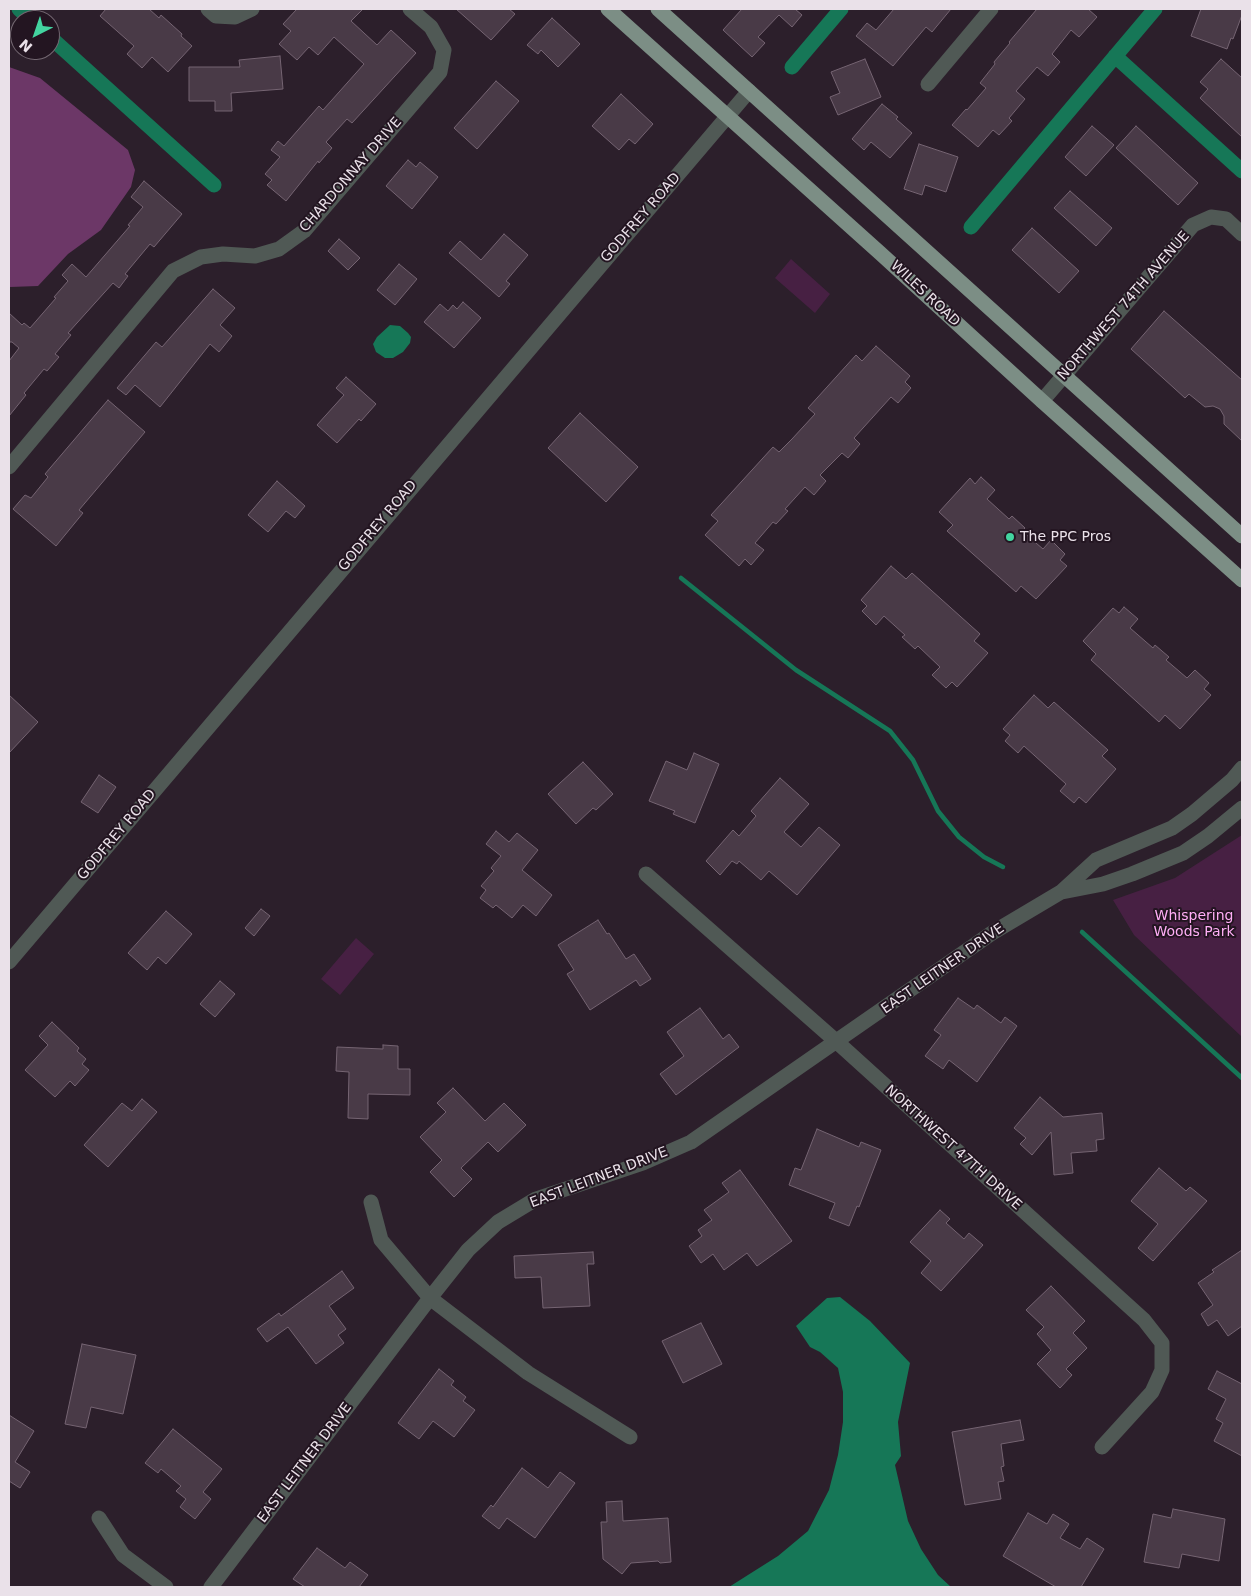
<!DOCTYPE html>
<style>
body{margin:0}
#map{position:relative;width:1251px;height:1596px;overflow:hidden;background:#2c1f2b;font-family:"DejaVu Sans",sans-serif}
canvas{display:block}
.frame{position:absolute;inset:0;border:10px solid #eae1e9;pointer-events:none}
.north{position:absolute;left:10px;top:10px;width:50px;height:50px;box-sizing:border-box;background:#231521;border:1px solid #736771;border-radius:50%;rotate:221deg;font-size:14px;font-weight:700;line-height:20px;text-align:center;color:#eae1e9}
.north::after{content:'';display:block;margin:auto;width:18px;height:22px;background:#43d4a0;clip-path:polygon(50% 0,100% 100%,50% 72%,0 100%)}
</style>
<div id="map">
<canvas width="1251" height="1596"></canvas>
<div class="frame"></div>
<div class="north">N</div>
</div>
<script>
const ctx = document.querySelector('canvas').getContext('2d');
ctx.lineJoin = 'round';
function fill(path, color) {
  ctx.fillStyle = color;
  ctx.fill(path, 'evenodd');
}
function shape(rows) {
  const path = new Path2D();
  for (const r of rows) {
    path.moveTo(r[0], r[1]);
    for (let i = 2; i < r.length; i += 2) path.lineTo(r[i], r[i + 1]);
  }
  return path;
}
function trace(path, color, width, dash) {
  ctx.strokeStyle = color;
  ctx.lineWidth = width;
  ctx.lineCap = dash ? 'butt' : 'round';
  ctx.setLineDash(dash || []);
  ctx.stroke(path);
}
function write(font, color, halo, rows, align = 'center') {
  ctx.font = font + ' "DejaVu Sans",sans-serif';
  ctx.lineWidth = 4;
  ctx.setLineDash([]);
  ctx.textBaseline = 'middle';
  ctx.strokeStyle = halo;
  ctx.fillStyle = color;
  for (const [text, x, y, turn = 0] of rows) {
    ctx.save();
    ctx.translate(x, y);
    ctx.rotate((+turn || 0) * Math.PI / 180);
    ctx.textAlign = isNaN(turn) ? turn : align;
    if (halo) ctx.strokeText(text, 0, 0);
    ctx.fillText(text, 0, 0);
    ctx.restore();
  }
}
const green = shape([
 [791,259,830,294,815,313,775,278],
 [1242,835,1242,1037,1134,935,1113,900,1175,878],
 [356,938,374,954,340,995,321,979]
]);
const forest = shape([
 [9,67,40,78,128,150,135,170,131,187,101,230,68,254,38,286,10,287,9,286]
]);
const water = shape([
 [390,325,400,326,408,333,411,337,410,343,403,352,393,358,385,358,376,352,373,344,377,337],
 [840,1297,870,1321,910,1363,898,1422,901,1456,895,1465,908,1521,921,1549,938,1575,951,1587,729,1587,778,1556,808,1531,829,1490,838,1455,843,1422,843,1392,838,1368,820,1352,810,1347,796,1326,827,1298]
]);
const stream = shape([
 [681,578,796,670,890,731,913,760,938,811,959,837,984,857,1003,867],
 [1082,932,1242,1078]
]);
const canal = shape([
 [19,9,31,20],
 [50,37,214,185],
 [1115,56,1242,171],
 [792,67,841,9],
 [971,227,1155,9]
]);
const building = shape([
 [106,9,149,9,159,18,161,15,182,34,181,36,192,46,168,72,152,57,142,68,127,54,134,46,100,16,106,9],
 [297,9,363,9,351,21,377,45,391,30,416,53,352,123,347,119,326,142,332,148,319,163,318,161,286,201,267,185,272,180,265,174,280,157,271,150,278,141,284,146,319,106,323,110,364,64,334,37,318,55,309,47,297,60,279,44,291,31,283,24,297,9],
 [456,9,509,9,515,14,491,40,456,9],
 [742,9,795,9,802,15,792,27,779,15,758,37,765,43,752,57,723,30,742,9],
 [894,9,951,9,932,32,926,27,893,66,856,36,867,23,876,30,894,9],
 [1037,9,1088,9,1097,17,1079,37,1071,30,1052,54,1060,62,1048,76,1037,67,1016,91,1025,99,1009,118,1012,121,999,135,993,130,978,147,952,125,966,109,967,110,986,88,980,83,995,64,994,62,1010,43,1009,42,1037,9],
 [1201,9,1242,9,1242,15,1233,39,1231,38,1227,49,1191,36,1201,9],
 [552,18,580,44,558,67,541,50,538,54,527,45,552,18],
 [280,56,283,89,231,93,232,111,215,111,215,101,189,101,189,67,240,67,239,60,280,56],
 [865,59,881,97,838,115,830,97,840,93,831,72,865,59],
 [1221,59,1242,78,1242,137,1200,98,1208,89,1200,82,1221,59],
 [496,81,519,101,477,149,454,128,496,81],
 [621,94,653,124,635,144,629,139,619,150,592,126,621,94],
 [882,104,898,117,896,119,912,133,890,158,871,142,864,150,852,139,882,104],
 [1092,126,1114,145,1086,176,1065,157,1092,126],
 [1136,126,1198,183,1178,205,1116,148,1136,126],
 [919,144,958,157,946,192,925,185,922,195,904,189,919,144],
 [408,160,416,167,420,162,438,177,412,209,386,186,408,160],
 [144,181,182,214,154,247,150,244,125,274,128,276,119,288,113,283,68,333,71,335,55,354,59,357,47,371,44,369,24,393,26,395,9,416,9,361,19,348,12,342,9,342,9,313,22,325,24,323,30,328,56,298,54,297,68,281,62,275,72,264,86,277,130,226,128,225,143,207,131,197,144,181],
 [1070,191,1112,228,1096,246,1054,208,1070,191],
 [1032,228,1079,271,1059,293,1012,250,1032,228],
 [504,234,528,255,506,281,510,284,499,297,449,253,460,241,481,260,504,234],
 [339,239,360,258,348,270,328,251,339,239],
 [399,264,417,279,395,305,377,290,399,264],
 [213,289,235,308,220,325,232,336,219,352,210,344,160,407,135,385,126,395,117,388,156,342,162,347,213,289],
 [463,302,481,318,454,348,424,322,440,304,448,311,453,305,457,309,463,302],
 [1164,311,1242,380,1242,441,1224,424,1224,416,1220,409,1213,406,1205,407,1189,394,1185,398,1131,349,1164,311],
 [876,346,910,376,905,382,911,388,898,403,891,397,854,438,860,444,848,458,842,453,820,475,826,481,814,495,805,487,785,509,788,511,776,524,773,522,755,543,764,550,751,565,745,559,739,566,705,535,718,521,711,515,773,447,779,452,792,439,815,414,808,408,856,355,862,361,876,346],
 [346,377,376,404,361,421,359,419,337,443,317,425,344,395,336,388,346,377],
 [108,400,145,432,79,510,83,513,56,546,13,509,25,495,31,498,48,477,45,474,108,400],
 [580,413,638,467,606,502,548,448,580,413],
 [981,477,995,490,987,499,1009,519,1012,516,1025,528,1022,531,1043,549,1051,540,1065,554,1060,560,1067,566,1036,599,1021,586,1016,592,947,531,953,525,939,512,970,478,975,484,981,477],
 [277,481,305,506,295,518,286,511,268,532,248,515,277,481],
 [891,566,906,579,912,573,980,634,974,641,988,653,957,687,952,682,946,688,932,675,940,667,918,646,915,649,902,637,905,635,884,616,876,625,862,611,867,606,861,600,891,566],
 [1124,607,1138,619,1130,628,1153,648,1155,645,1169,657,1166,660,1187,678,1195,670,1209,683,1204,689,1211,695,1180,729,1165,715,1159,722,1091,660,1096,654,1083,641,1113,608,1119,613,1124,607],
 [9,695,38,722,9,753,9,695],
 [1034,695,1048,708,1054,702,1108,750,1102,756,1116,769,1086,803,1079,797,1074,803,1060,791,1066,784,1024,746,1018,753,1005,741,1010,735,1003,729,1034,695],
 [694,753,719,764,695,823,673,814,675,811,649,801,666,761,687,770,694,753],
 [583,762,613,794,596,810,593,808,576,824,548,794,583,762],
 [99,775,116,787,98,813,81,802,99,775],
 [780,778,809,804,784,832,801,847,819,827,840,845,797,895,769,871,761,880,739,861,737,864,732,861,720,875,706,861,733,830,739,836,756,816,751,811,780,778],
 [496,831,509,842,517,833,538,850,522,870,552,895,536,916,523,905,512,918,496,905,493,908,480,898,486,890,481,886,494,871,491,868,501,856,486,844,496,831],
 [261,909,270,916,254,936,245,928,261,909],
 [166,911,192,934,166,964,158,957,147,970,128,953,166,911],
 [598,920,607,934,609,933,626,959,634,954,651,979,640,986,636,980,590,1010,567,974,574,970,558,945,598,920],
 [220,981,235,994,215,1017,200,1004,220,981],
 [958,998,974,1009,977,1005,1001,1023,1005,1017,1017,1026,977,1082,949,1060,943,1069,925,1056,941,1035,934,1030,958,998],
 [700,1008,723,1039,729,1034,739,1047,676,1095,660,1074,684,1056,667,1032,700,1008],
 [52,1022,79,1048,77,1051,86,1059,82,1064,89,1070,75,1086,70,1081,55,1097,25,1070,48,1045,39,1036,52,1022],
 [383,1045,398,1046,398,1069,410,1069,410,1095,368,1094,368,1119,348,1118,349,1072,336,1071,337,1047,383,1049,383,1045],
 [453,1088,485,1121,504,1103,526,1125,498,1152,488,1142,461,1168,472,1179,454,1197,430,1172,442,1160,420,1137,446,1112,437,1103,453,1088],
 [1040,1097,1063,1117,1102,1113,1104,1139,1096,1140,1097,1151,1071,1153,1073,1173,1054,1175,1051,1132,1032,1155,1020,1144,1026,1138,1014,1128,1040,1097],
 [142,1099,157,1112,108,1167,84,1145,122,1103,132,1111,142,1099],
 [817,1129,859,1147,861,1142,881,1150,859,1207,857,1206,849,1226,829,1218,835,1203,789,1185,795,1168,801,1170,817,1129],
 [1159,1168,1186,1191,1190,1187,1207,1201,1153,1261,1138,1248,1158,1224,1131,1201,1159,1168],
 [740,1170,792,1241,757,1266,747,1253,724,1270,713,1254,701,1263,689,1246,702,1236,698,1230,712,1220,704,1210,729,1192,722,1183,740,1170],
 [940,1210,950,1219,946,1223,964,1239,969,1233,983,1245,941,1291,921,1273,931,1261,910,1242,940,1210],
 [1242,1250,1242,1326,1228,1336,1217,1320,1208,1326,1201,1314,1213,1305,1198,1283,1214,1272,1212,1270,1242,1250],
 [593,1252,594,1264,587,1264,590,1306,543,1308,541,1277,515,1278,514,1256,593,1252],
 [342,1271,354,1288,329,1306,346,1329,338,1335,344,1343,316,1364,288,1327,267,1342,257,1329,279,1313,281,1316,342,1271],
 [1051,1286,1085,1321,1073,1333,1087,1348,1066,1369,1072,1375,1060,1388,1037,1364,1051,1350,1037,1334,1044,1327,1026,1310,1051,1286],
 [701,1323,722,1364,683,1383,662,1341,701,1323],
 [82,1344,136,1355,123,1414,91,1407,86,1428,65,1424,82,1344],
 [439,1369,454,1381,451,1385,466,1397,463,1401,475,1410,454,1437,433,1421,419,1439,398,1423,439,1369],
 [1217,1371,1242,1384,1242,1456,1214,1441,1223,1423,1216,1419,1226,1399,1208,1389,1217,1371],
 [9,1415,34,1431,15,1462,30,1472,20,1488,9,1481,9,1415],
 [1020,1420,1024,1440,1001,1444,1004,1466,1001,1467,1004,1481,998,1482,1001,1499,965,1505,952,1432,1020,1420],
 [173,1429,222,1469,203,1492,211,1499,195,1519,180,1507,186,1499,176,1491,181,1486,161,1469,158,1473,145,1463,173,1429],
 [522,1468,548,1488,560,1472,575,1483,535,1538,507,1518,499,1529,482,1516,491,1505,493,1507,522,1468],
 [622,1501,623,1521,668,1518,671,1562,660,1563,658,1561,631,1563,622,1574,603,1559,601,1522,607,1522,606,1502,622,1501],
 [1173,1509,1225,1519,1219,1561,1182,1554,1179,1568,1144,1562,1153,1514,1171,1518,1173,1509],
 [1028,1513,1047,1524,1053,1514,1069,1524,1060,1538,1080,1549,1087,1538,1104,1549,1081,1587,1056,1587,1003,1556,1028,1513],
 [317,1548,345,1568,350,1562,368,1575,359,1587,305,1587,293,1579,317,1548]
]);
const minor = shape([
 [208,9,216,16,235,17,252,9],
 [928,84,991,9],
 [1042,401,1193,225,1211,217,1226,219,1242,234],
 [9,467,173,271,201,257,223,254,255,256,279,249,304,231,440,72,444,50,431,27,410,9],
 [646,874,837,1042,1144,1320,1162,1343,1162,1370,1152,1392,1102,1447],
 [1062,892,1103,884,1132,874,1183,853,1208,836,1242,808],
 [9,962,749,91],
 [371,1202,381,1240,430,1298,528,1373,630,1437],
 [99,1518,123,1555,166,1587],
 [211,1587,430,1298,468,1250,498,1222,536,1199,643,1163,691,1142,992,933,1061,892,1096,860,1172,828,1192,814,1232,780,1242,768]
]);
const major = shape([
 [608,9,880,253,1042,401,1242,580],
 [658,9,1242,536]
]);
const markers = [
 [1010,537,5,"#43d4a0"]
];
const streetNames = [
 ["CHARDONNAY DRIVE",351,175,-49],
 ["GODFREY ROAD",641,218,-49],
 ["WILES ROAD",925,294,43],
 ["NORTHWEST 74TH AVENUE",1124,306,-49],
 ["GODFREY ROAD",378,526,-50],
 ["GODFREY ROAD",117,835,-50],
 ["EAST LEITNER DRIVE",943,969,-35],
 ["NORTHWEST 47TH DRIVE",953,1148,42],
 ["EAST LEITNER DRIVE",599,1178,-21],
 ["EAST LEITNER DRIVE",305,1463,-53]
];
const poiNames = [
 ["The PPC Pros",1020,537]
];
const parkNames = [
 ["Whispering",1194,916],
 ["Woods Park",1194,932]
];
fill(green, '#472043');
fill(forest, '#6c3767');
fill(water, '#167757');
trace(stream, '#167757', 4.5);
trace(canal, '#167757', 15);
fill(building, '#493a47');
trace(building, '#756472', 1);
trace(minor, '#505955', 15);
trace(major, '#7c8e85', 15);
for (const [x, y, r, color] of markers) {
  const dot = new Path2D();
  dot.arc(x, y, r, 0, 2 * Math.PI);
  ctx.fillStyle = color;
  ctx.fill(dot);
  trace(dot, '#231521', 2);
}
write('14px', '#eae1e9', '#231521', streetNames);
write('14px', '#eae1e9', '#231521', poiNames, 'left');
write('14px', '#ffaef6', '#231521', parkNames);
</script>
